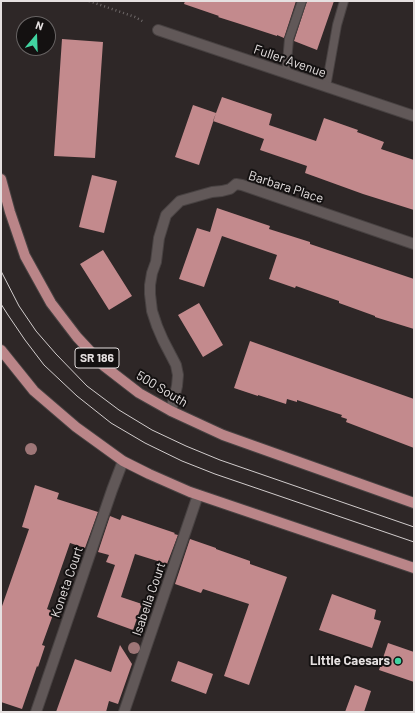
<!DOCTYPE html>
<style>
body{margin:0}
#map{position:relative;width:415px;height:713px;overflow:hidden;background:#2e2727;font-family:Barlow,sans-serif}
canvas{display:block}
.frame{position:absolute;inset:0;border:2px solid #e5e0e0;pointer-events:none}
.north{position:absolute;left:16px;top:16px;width:40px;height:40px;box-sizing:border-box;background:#141111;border:1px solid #686464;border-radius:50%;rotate:19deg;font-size:11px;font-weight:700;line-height:16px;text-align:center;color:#e5e0e0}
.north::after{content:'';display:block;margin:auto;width:14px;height:18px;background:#41d4a1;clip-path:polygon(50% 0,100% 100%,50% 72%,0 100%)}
</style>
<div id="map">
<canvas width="415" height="713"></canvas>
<div class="frame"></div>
<div class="north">N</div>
</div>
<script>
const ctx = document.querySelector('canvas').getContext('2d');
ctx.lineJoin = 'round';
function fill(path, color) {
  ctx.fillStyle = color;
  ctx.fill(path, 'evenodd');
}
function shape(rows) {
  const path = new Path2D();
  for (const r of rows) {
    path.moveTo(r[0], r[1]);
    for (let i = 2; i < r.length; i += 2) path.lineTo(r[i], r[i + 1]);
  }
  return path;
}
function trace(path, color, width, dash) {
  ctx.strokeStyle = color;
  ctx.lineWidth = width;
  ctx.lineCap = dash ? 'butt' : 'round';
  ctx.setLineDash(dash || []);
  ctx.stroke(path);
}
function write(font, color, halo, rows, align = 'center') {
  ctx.font = font + ' Barlow,sans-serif';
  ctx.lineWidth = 4;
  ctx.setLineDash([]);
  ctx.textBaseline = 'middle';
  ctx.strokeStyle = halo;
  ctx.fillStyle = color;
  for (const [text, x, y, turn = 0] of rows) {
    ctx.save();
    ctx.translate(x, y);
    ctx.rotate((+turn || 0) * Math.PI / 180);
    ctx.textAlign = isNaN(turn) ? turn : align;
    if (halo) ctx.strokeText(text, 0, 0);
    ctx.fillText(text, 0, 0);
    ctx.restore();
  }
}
const building = shape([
 [185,1,296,1,284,38,277,35,277,36,237,23,218,17,219,16,184,4],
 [307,1,334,1,317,50,294,41],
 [62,39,103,42,95,158,54,156],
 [222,97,272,114,269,125,316,141,324,118,358,130,357,132,384,142,381,149,414,160,414,210,363,194,305,173,307,166,260,150,264,139,213,121],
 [193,105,216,113,199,165,175,157],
 [92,175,117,181,104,233,79,227],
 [217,208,270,226,269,229,310,242,310,244,414,279,414,329,375,317,375,316,339,303,339,301,296,286,295,288,269,279,277,255,222,236,204,287,179,279,197,228,210,232],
 [103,250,132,296,109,310,80,264],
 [199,303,223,345,203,357,178,315],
 [250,341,414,399,414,448,346,422,347,419,341,417,342,415,297,400,297,402,287,399,286,404,258,395,258,396,234,388],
 [35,485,59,493,57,499,98,512,85,548,70,543,47,609,54,612,42,645,45,646,38,667,37,666,22,709,1,702,1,609,29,529,22,527],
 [122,515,175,533,174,534,178,535,167,564,135,554,121,597,142,604,133,630,97,617,115,565,106,562,109,555,98,552,110,516,120,520],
 [190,539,216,548,216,549,250,561,250,564,287,577,249,685,224,676,249,604,203,589,201,593,175,584],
 [332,594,376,610,374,619,381,621,372,648,319,630],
 [388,643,414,652,414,682,379,670],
 [120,645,132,664,118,704,109,701,106,712,56,712,75,659,111,672],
 [178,661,213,674,206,694,171,681],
 [355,685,371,691,364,712,345,712]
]);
const path = shape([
 [89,1,135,17,144,22]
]);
const lane = shape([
 [286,73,289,39,302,1],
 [326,87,337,25,344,1]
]);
const street = shape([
 [158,30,414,116],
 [171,411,177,386,178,375,176,365,163,340,157,326,152,311,150,294,150,285,152,273,156,262,159,238,166,215,180,201,212,192,222,191,230,189,236,184,242,185,414,244],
 [36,712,112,490,123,461],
 [124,712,198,495]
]);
const primary = shape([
 [1,179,10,212,25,256,51,303,77,337,104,366,139,393,171,411,223,435,414,503],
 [1,350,34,391,76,427,123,461,149,474,190,492,414,568]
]);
const tram = shape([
 [1,271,19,306,36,331,56,354,87,386,119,410,152,430,186,446,220,460,414,527],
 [1,304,8,315,25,340,44,365,77,396,111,423,145,443,182,461,215,474,414,542]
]);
const trees = [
 [31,449],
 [134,648]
];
const markers = [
 [398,661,4,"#41d4a1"]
];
const shields = [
 [97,358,44]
];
const shieldNames = [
 ["SR 186",97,358]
];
const streetNames = [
 ["Fuller Avenue",290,61,19],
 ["Barbara Place",286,187,18],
 ["500 South",162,389,31],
 ["Koneta Court",67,582,-71],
 ["Isabella Court",149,599,-71]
];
const poiNames = [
 ["Little Caesars",390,661]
];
fill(building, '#c38a8d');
trace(lane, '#484242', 10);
trace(street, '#484242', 12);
trace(primary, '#484242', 12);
trace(path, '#6f6969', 2.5, [1, 3]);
trace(lane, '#615858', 8);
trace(street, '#615858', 10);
trace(primary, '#ba8588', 10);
trace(tram, '#d1cccc', 1);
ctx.fillStyle = '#9e7677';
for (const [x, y] of trees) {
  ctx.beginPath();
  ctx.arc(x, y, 6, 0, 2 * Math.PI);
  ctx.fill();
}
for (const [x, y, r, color] of markers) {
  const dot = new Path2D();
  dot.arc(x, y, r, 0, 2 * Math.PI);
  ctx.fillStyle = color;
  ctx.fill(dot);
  trace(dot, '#141111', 1.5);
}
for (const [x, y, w] of shields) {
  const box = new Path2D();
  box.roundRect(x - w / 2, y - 10, w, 20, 3);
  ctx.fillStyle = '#141111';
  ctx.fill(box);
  trace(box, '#e5e0e0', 1);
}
write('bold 12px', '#e5e0e0', null, shieldNames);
write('13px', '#e5e0e0', '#141111', streetNames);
write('bold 13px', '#e5e0e0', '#141111', poiNames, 'right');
</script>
